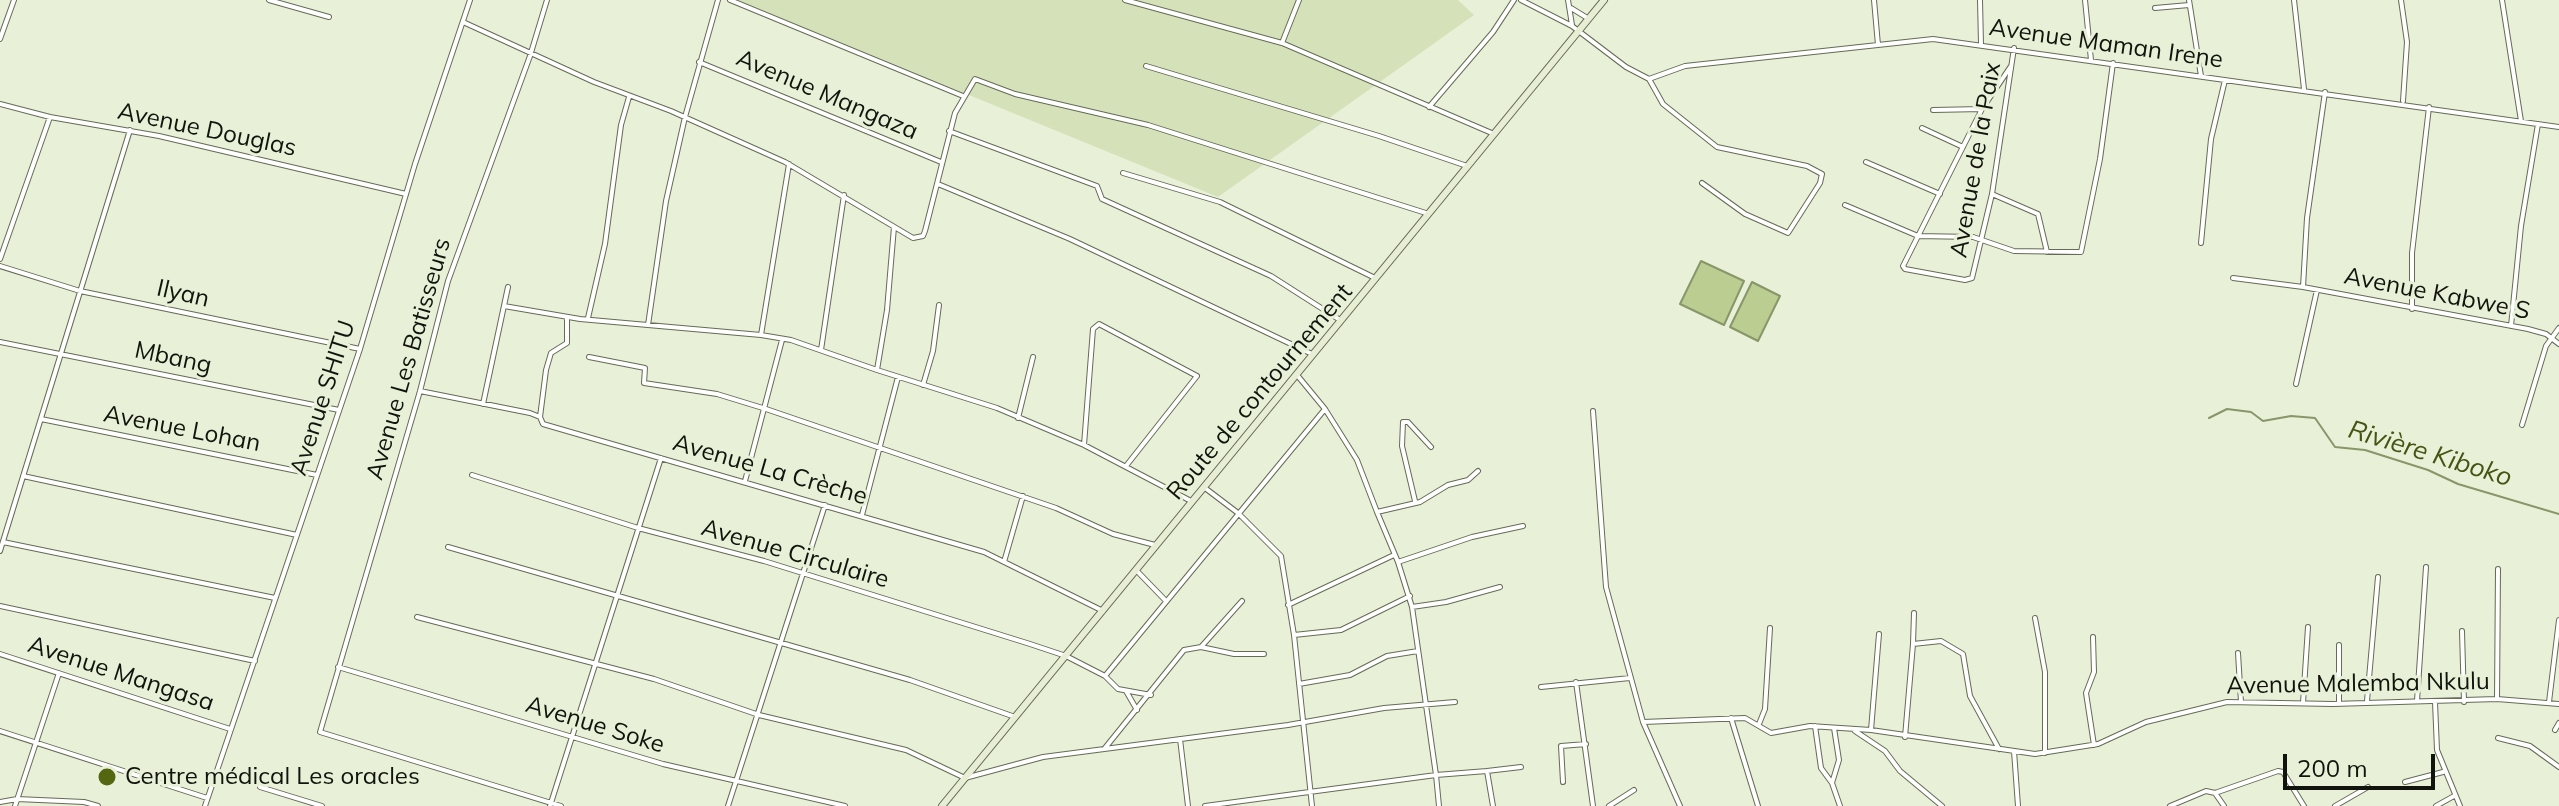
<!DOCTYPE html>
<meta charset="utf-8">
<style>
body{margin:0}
#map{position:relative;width:2559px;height:806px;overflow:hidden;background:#e8f0d8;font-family:Mulish,sans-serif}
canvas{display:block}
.scale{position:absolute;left:2283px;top:754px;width:152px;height:36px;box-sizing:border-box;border:4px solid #11140c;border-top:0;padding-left:10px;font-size:24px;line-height:28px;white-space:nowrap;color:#11140c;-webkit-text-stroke:6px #e8f0d8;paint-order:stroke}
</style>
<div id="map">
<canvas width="2559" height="806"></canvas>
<div class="scale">200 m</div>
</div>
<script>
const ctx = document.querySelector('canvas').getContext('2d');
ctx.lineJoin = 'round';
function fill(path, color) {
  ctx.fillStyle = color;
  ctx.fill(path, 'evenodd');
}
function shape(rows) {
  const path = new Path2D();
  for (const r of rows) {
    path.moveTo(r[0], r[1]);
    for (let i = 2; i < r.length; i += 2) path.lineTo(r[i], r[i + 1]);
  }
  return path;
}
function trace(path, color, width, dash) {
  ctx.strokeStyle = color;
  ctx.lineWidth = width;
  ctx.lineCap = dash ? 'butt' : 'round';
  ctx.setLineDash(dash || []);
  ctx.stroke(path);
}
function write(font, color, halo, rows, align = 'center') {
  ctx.font = font + ' Mulish,sans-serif';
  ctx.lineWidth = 6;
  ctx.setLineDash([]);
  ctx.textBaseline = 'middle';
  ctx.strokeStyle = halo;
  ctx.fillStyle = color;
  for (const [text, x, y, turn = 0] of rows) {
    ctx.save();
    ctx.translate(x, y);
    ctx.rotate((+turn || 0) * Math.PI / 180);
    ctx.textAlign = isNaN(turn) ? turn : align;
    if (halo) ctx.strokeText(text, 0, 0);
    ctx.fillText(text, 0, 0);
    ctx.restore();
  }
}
const green = shape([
 [737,0,1458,0,1474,15,1218,197]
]);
const water = shape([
 [1701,261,1744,281,1724,325,1680,304,1701,261],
 [1752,282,1780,296,1758,341,1730,327,1752,282]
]);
const stream = shape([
 [2209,418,2227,409,2251,412,2263,421,2291,416,2315,418,2335,447,2365,450,2428,470,2458,484,2559,514]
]);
const street = shape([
 [269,0,329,17],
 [547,0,530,56,448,281,420,391,320,732,561,806],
 [730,0,963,96],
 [1125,0,1282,43,1494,134],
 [1521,0,1572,26,1626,67,1649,79],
 [1568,0,1572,25],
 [1874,0,1878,45],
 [1980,0,1981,44],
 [2085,0,2091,60],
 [2189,0,2201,76],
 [2294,0,2304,89],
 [2401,0,2407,42,2403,101],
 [2502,0,2521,121],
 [1571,8,1589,19],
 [2155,8,2189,5],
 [463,22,594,82,671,111,785,162,913,238,923,236,925,231,955,113,975,79,1015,94,1148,125,1429,214],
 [0,39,14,0],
 [1282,43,1299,0],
 [699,62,941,162],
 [1146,66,1379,136,1467,166],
 [2011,66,1982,109,1903,266,1905,269,1965,280,1972,278,1992,194,2014,48],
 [1649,79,1685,66,1933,39,2559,127],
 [1649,79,1663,104,1717,147,1807,166,1822,174,1820,183,1788,233,1745,214,1702,183],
 [0,104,50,117,159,136,406,194],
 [1429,107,1493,32,1514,0],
 [1933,110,1982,109],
 [1922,128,1963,147],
 [949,131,1097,186,1102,199,1271,276,1340,320],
 [1866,162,1940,194],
 [789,164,761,335,791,340,877,370],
 [1123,173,1220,202,1375,278],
 [938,184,1070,239,1312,354],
 [1992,194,2038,214,2047,252],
 [1845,205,1918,236,1973,237,2014,251,2081,252,2100,159,2113,63],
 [894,227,887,310,877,370,997,408,1084,445,1191,501],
 [2201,243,2211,139,2225,80],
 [0,259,50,117],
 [0,266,80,291,360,349],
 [2233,278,2303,287,2528,329,2546,334,2559,344],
 [2303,287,2307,218,2325,92],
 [504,306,580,319,761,335],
 [2412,309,2412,253,2429,107],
 [588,318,605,244,621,125,629,97],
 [648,325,666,201,685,117,718,0],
 [2511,326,2521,226,2538,124],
 [0,342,339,410],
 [821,350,844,195],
 [589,357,645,368,644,383,717,394,766,409,1056,508,1113,534,1155,545],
 [1297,375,1325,409,1357,460,1377,512,1420,502,1448,485,1468,480,1478,471],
 [2296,384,2317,290],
 [923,385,933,351,939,305],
 [420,391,530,413,540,417,543,424,984,552,1103,611],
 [483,404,508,287],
 [1593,411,1606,587,1643,722,1680,806],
 [540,417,546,370,551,353,567,343,567,317],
 [1018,418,1033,357],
 [41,419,317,475],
 [2522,425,2546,346,2559,328],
 [1084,445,1093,329,1099,324,1197,376,1126,466],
 [472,475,638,528,764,561,1030,644,1066,656,1105,676,1118,689,1151,695],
 [23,476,297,535],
 [745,481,782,340],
 [1205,488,1238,513,1281,556,1294,635,1312,806],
 [1415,501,1402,446,1403,422,1408,422,1431,447],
 [1377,512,1398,562,1472,537,1523,526],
 [862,515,898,377],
 [3,542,275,598],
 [448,547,910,680,1015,717],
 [0,551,130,130],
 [1004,562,1023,496],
 [1398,562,1412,607,1436,775,1487,771,1493,806],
 [1136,570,1166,601],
 [1288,605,1394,555],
 [0,606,255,661],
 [1412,607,1446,602,1500,587],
 [417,617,654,679,759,715,906,750,965,778,1043,757,1288,725,1384,708,1455,702],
 [2035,618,2045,672,2045,753],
 [2462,631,2464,702],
 [1294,635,1341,630,1410,596],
 [2093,637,2094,672,2086,693,2094,745],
 [1913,644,1914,613],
 [2339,645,2339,704],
 [1201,647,1242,601],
 [2238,653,2241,702],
 [0,654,230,729],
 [338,667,663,764,845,806],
 [1105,676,1325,409],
 [1576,682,1593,806],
 [1299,684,1350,675,1387,656,1418,651],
 [1541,687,1630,678],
 [1126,691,1137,710],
 [2497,699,2498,569],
 [2367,701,2378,577],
 [2417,701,2426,567],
 [2435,702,2437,750,2460,806],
 [2549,702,2559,620],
 [2303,703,2308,627],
 [1731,718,1758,806],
 [1643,722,1745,718,1771,733,1810,726,1871,730,2035,754,2098,744,2146,722,2227,702,2333,704,2497,699,2559,704],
 [1759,724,1765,709,1770,628],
 [1815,726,1821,768,1832,783],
 [1834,728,1839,760,1832,783,1840,806],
 [1871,730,1879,634],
 [2555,730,2559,723],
 [0,731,207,798],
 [1855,731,1885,751,1900,771,1942,806],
 [1905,737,1913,644,1941,641,1963,654,1970,696,1999,749],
 [2498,738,2530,746,2559,767],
 [1180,739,1188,806],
 [1105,748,1184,650,1201,647,1234,654,1264,654],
 [2014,751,2018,806],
 [1487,771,1521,767],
 [1563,782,1561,746,1586,744],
 [2405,782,2443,772],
 [260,787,322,806],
 [2215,793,2224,806],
 [0,802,17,799,84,802,98,806],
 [15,806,59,673],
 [205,806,360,349,415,164,470,0],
 [550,806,661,458],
 [728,806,825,505],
 [1205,806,1436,775,1439,806],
 [1609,806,1634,790],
 [2170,806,2206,791,2215,793,2278,771,2283,772,2304,806],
 [2335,806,2368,787],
 [2436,806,2454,796]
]);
const secondary = shape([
 [942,806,1604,0]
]);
const markers = [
 [107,777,10,"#546610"]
];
const streetNames = [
 ["Avenue Maman Irene",2106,44,8],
 ["Avenue Mangaza",827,95,23],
 ["Avenue Douglas",207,130,12],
 ["Avenue de la Paix",1976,160,-80],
 ["Ilyan",183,294,13],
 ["Avenue Kabwe S",2437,294,11],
 ["Mbang",173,358,12],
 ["Avenue Les Batisseurs",409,359,-74],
 ["Route de contournement",1260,392,-50],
 ["Avenue SHITU",323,398,-72],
 ["Avenue Lohan",182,429,11],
 ["Avenue La Crèche",770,470,16],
 ["Avenue Circulaire",795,554,16],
 ["Avenue Mangasa",121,674,18],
 ["Avenue Malemba Nkulu",2358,684,-1],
 ["Avenue Soke",595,725,17]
];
const poiNames = [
 ["Centre médical Les oracles",125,777]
];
const waterNames = [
 ["Rivière Kiboko",2430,454,17]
];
fill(green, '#d5e2b9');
fill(water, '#bbcd91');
trace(water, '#889669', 2);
trace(stream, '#889669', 2);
trace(street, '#656b56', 6);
trace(secondary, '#656b56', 8);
trace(street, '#fff', 4);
trace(secondary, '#e7eed4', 6);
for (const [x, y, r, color] of markers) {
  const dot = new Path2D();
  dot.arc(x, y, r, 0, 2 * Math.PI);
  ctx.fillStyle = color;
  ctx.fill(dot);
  trace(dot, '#e8f0d8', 3);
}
write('24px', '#11140c', '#e8f0d8', streetNames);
write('24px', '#11140c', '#e8f0d8', poiNames, 'left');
write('italic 26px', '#465413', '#e8f0d8', waterNames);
</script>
